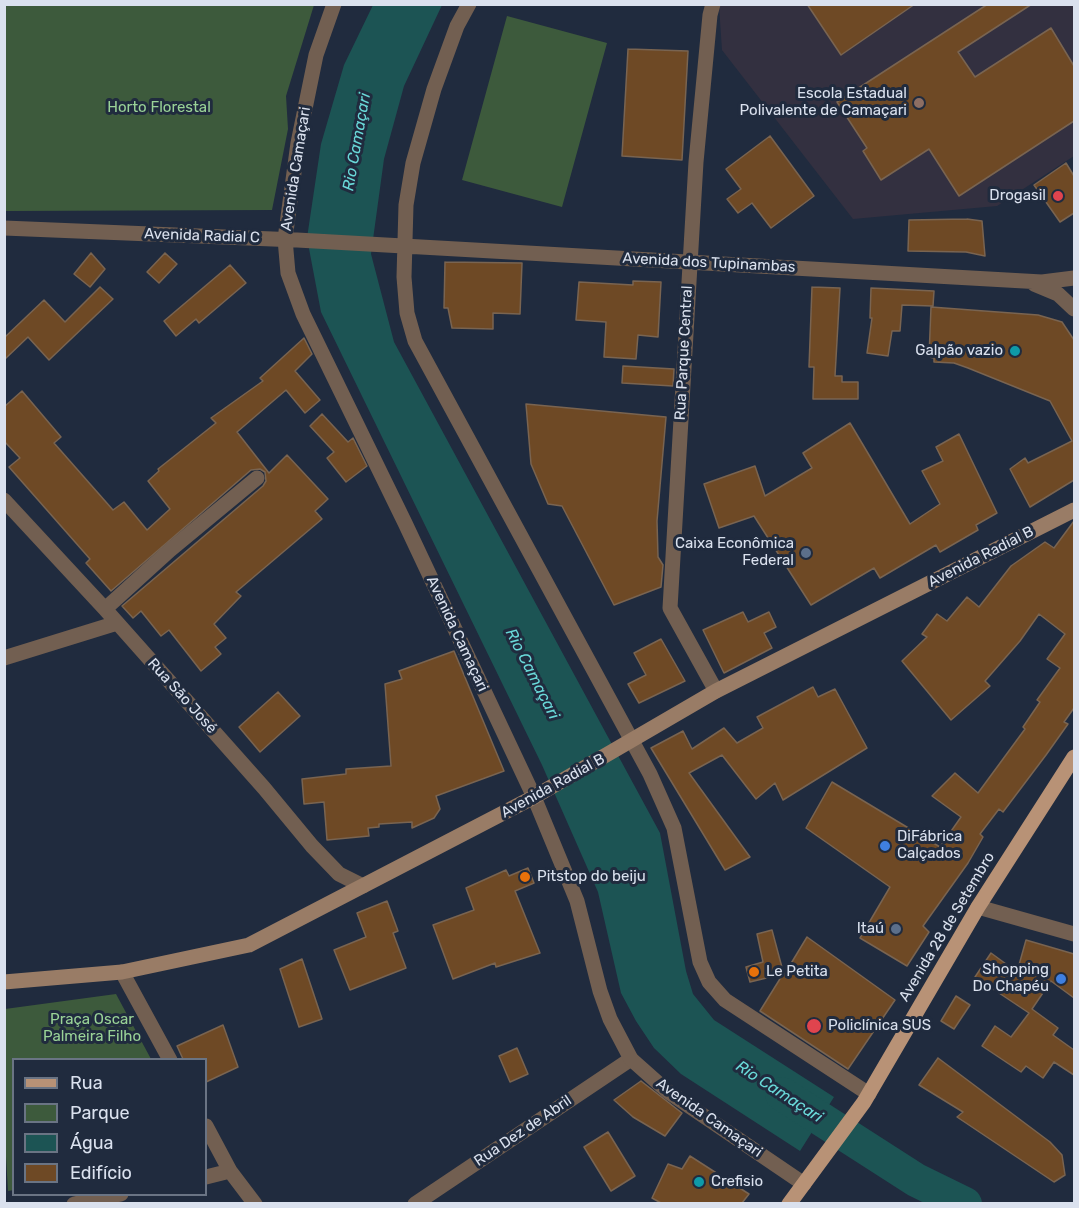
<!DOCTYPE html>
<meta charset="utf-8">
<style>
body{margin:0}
#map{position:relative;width:1079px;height:1208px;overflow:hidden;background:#202b3e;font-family:Rubik,sans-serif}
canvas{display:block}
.frame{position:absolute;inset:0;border:6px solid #dae1ee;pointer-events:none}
.legend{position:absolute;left:12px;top:1058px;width:195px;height:138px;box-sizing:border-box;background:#202b3e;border:2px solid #6a7484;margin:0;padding:8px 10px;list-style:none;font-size:18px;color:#dae1ee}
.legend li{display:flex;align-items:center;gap:12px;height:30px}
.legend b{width:30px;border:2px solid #6a7484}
</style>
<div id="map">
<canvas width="1079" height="1208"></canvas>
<div class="frame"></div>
<ul class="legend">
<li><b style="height:8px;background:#b89276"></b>Rua</li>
<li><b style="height:16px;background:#3d5a3c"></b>Parque</li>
<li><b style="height:16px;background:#1c5454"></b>Água</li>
<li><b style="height:16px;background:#6e4925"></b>Edifício</li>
</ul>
</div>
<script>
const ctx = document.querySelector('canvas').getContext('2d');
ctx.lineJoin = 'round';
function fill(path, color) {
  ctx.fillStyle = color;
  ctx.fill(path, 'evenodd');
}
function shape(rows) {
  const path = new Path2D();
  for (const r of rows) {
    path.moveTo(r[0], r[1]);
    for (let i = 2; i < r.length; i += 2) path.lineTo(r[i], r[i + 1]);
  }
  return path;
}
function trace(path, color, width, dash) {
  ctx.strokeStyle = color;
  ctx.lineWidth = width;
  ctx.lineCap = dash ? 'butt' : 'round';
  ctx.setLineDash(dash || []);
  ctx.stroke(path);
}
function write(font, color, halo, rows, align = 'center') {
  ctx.font = font + ' Rubik,sans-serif';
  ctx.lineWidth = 6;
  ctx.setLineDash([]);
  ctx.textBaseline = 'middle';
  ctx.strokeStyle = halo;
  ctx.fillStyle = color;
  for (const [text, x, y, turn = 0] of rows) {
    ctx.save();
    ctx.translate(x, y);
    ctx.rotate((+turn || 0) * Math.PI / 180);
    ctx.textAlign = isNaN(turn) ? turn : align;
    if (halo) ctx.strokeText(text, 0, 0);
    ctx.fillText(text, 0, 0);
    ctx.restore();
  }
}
const education = shape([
 [719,5,1074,5,1074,156,997,206,853,219,722,50]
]);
const green = shape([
 [4,5,314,5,286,96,288,129,272,210,5,211],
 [507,16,607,43,562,207,462,180],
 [116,994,151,1059,14,1060,14,1190,8,1191,4,1122,5,1009]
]);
const water = shape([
 [373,5,442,5,404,86,384,159,371,254,394,342,660,833,686,971,693,994,714,1020,834,1097,800,1151,681,1074,654,1048,636,1021,621,993,598,892,542,765,321,312,307,238,321,144,344,65]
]);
const river = shape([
 [782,1094,916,1180,965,1204]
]);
const building = shape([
 [807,4,915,4,841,55,807,4],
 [988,4,1032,4,958,52,975,77,1051,28,1074,66,1074,121,959,196,929,149,881,180,863,151,867,148,837,102,988,4],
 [628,49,688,51,682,160,622,156,628,49],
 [770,136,814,196,771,228,752,203,738,213,727,199,741,189,726,169,770,136],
 [1066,163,1074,176,1074,213,1060,222,1034,185,1066,163],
 [967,219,982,221,985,256,966,252,908,251,909,220,967,219],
 [91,253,105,269,90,287,74,274,91,253],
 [165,253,177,264,159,283,147,272,165,253],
 [445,262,522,263,520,314,493,313,493,329,452,328,448,308,444,308,445,262],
 [230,265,246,283,199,323,196,319,176,336,164,321,230,265],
 [633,281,661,282,658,337,638,335,636,359,604,357,606,322,576,320,579,282,633,285,633,281],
 [100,287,113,299,49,360,28,337,4,360,4,338,44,300,65,322,100,287],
 [812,287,840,288,835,376,842,376,842,382,858,382,858,399,813,399,814,367,809,367,812,287],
 [871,288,934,291,933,306,902,305,900,331,892,331,888,356,867,353,872,318,870,318,871,288],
 [931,307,1038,315,1062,322,1074,340,1074,480,1030,507,1010,469,1025,458,1028,463,1072,441,1050,401,968,368,954,363,934,362,934,358,929,357,931,307],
 [304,338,312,354,295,371,320,400,305,413,286,390,237,432,269,473,287,455,328,499,315,511,322,519,236,592,241,596,214,624,226,638,215,647,221,654,201,671,169,630,161,636,141,611,133,618,122,606,263,486,266,481,265,472,260,469,251,470,111,591,86,563,90,559,9,467,20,458,4,441,4,407,22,391,61,437,54,443,113,510,124,502,147,530,170,509,148,481,159,471,158,469,216,423,211,418,263,381,260,378,304,338],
 [623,366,674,369,673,386,622,383,623,366],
 [526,404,666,417,657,521,658,557,663,565,661,587,614,605,562,506,548,504,531,464,526,404],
 [322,414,348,442,353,438,367,466,346,482,327,458,334,452,310,426,322,414],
 [850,423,910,524,940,504,922,471,943,461,936,447,959,434,997,513,976,525,978,530,940,552,936,545,880,578,874,568,811,605,754,516,719,528,704,484,755,466,765,496,812,468,803,453,850,423],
 [1074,521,1074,708,1064,722,1068,724,1046,755,1003,812,999,809,980,834,983,837,968,863,923,926,929,932,907,966,860,938,890,887,806,828,832,782,940,847,961,817,932,796,955,773,978,793,1025,729,1023,727,1040,702,1037,700,1060,668,1047,659,1065,634,1039,614,1020,641,985,681,990,686,951,720,902,661,927,637,922,634,937,614,947,621,967,597,979,607,1011,566,1045,542,1054,548,1074,521],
 [743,612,748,622,769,612,776,627,764,633,772,648,724,673,703,630,743,612],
 [661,639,685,681,639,703,628,684,646,675,634,653,661,639],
 [454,651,504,771,436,796,440,809,434,818,412,828,412,822,379,824,379,827,368,828,369,836,327,840,324,802,304,804,302,779,346,774,346,769,391,766,385,684,402,679,399,671,454,651],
 [813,687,818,697,835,689,867,748,783,800,775,783,756,799,722,755,689,773,750,857,725,870,651,748,683,731,692,749,724,728,737,743,763,728,757,717,813,687],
 [278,692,300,716,260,752,239,727,278,692],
 [528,868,534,883,515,891,540,953,496,967,495,963,453,979,433,925,474,910,466,888,506,870,509,876,528,868],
 [387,901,398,931,393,933,406,968,350,990,334,950,366,937,357,913,387,901],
 [772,930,784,975,807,937,895,1000,848,1069,760,1011,783,974,750,982,746,967,763,962,757,934,772,930],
 [1026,940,1074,954,1074,998,1051,981,1032,1009,1058,1028,1053,1035,1074,1050,1074,1075,1054,1062,1043,1078,1026,1066,1021,1072,982,1046,995,1026,1011,1037,1029,1013,975,977,991,953,1017,972,1026,940],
 [302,959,322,1019,299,1027,280,969,302,959],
 [956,996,970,1005,954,1029,941,1021,956,996],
 [223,1025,238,1067,206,1082,206,1059,183,1059,177,1046,223,1025],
 [517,1048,528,1074,510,1082,499,1056,517,1048],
 [938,1058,1050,1142,1062,1155,1065,1175,1054,1182,957,1117,963,1112,919,1085,938,1058],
 [641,1081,682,1113,665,1136,633,1117,614,1100,641,1081],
 [608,1132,635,1176,611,1191,584,1147,608,1132],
 [690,1156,749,1194,742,1203,661,1203,652,1198,668,1164,682,1169,690,1156]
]);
const minor = shape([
 [4,500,105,609,264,788,312,846,339,874,363,886],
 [105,609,170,550,257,478],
 [4,658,117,623],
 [122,972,170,1060],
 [206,1126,230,1171,255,1204],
 [206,1177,230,1171],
 [74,1204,121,1194],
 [415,1204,631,1059]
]);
const tertiary = shape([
 [334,4,316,55,298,143,285,239,288,273,303,314,405,523,534,797,577,901,600,991,610,1019,631,1059,667,1091,804,1184],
 [469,4,457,26,434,89,413,163,406,205,404,277,407,313,415,341,650,774,674,828,700,962,709,982,725,1000,869,1094],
 [713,4,710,15,696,162,670,608,716,691],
 [4,228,297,240,1042,282,1074,278],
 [1034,284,1058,294,1074,309],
 [978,907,1074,934]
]);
const secondary = shape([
 [4,982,122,972,249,945,534,797,716,691,1074,510]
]);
const primary = shape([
 [789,1204,864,1102,978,907,1074,757]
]);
const markers = [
 [919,103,6,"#8d6e63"],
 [1058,196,6,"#e0444e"],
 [1015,351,6,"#0f9aa8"],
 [806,553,6,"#5c6f8a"],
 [885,846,6,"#3f7fe0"],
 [525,877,6,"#e8710a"],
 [896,929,6,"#5c6f8a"],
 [754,972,6,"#e8710a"],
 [1061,979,6,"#3f7fe0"],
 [814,1026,8,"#e0444e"],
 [699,1182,6,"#0f9aa8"]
];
const poiNames = [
 ["Escola Estadual",907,94],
 ["Polivalente de Camaçari",907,111],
 ["Drogasil",1046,196],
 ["Galpão vazio",1003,351],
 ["Caixa Econômica",794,544],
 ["Federal",794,561],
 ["DiFábrica",897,837,"left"],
 ["Calçados",897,854,"left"],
 ["Pitstop do beiju",537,877,"left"],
 ["Itaú",884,929],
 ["Shopping",1049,970],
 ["Do Chapéu",1049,987],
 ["Le Petita",766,972,"left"],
 ["Policlínica SUS",828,1026,"left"],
 ["Crefisio",711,1182,"left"]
];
const parkNames = [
 ["Horto Florestal",159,108],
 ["Praça Oscar",92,1020],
 ["Palmeira Filho",92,1037]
];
const streetNames = [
 ["Avenida Camaçari",296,169,-81],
 ["Avenida Radial C",202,236,2],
 ["Avenida dos Tupinambas",709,263,3],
 ["Rua Parque Central",684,353,-87],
 ["Avenida Radial B",981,557,-27],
 ["Avenida Camaçari",457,634,65],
 ["Rua São José",182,696,48],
 ["Avenida Radial B",553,786,-29],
 ["Avenida 28 de Setembro",947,927,-59],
 ["Avenida Camaçari",709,1118,35],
 ["Rua Dez de Abril",523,1131,-34]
];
const waterNames = [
 ["Rio Camaçari",357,142,-80],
 ["Rio Camaçari",532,674,63],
 ["Rio Camaçari",779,1092,33]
];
fill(education, '#333040');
fill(green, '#3d5a3c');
fill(water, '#1c5454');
trace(river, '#1c5454', 34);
fill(building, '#6e4925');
trace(building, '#796451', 1.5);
trace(minor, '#725f51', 15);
trace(tertiary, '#725f51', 15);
trace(secondary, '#997c66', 15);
trace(primary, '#b89276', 15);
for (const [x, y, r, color] of markers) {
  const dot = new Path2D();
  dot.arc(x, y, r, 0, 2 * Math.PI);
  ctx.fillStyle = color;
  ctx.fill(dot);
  trace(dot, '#202b3e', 2);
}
write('15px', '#dae1ee', '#202b3e', poiNames, 'right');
write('15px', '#9ad397', '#202b3e', parkNames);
write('15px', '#dae1ee', '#202b3e', streetNames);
write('italic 16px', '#69d8d8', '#202b3e', waterNames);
</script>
